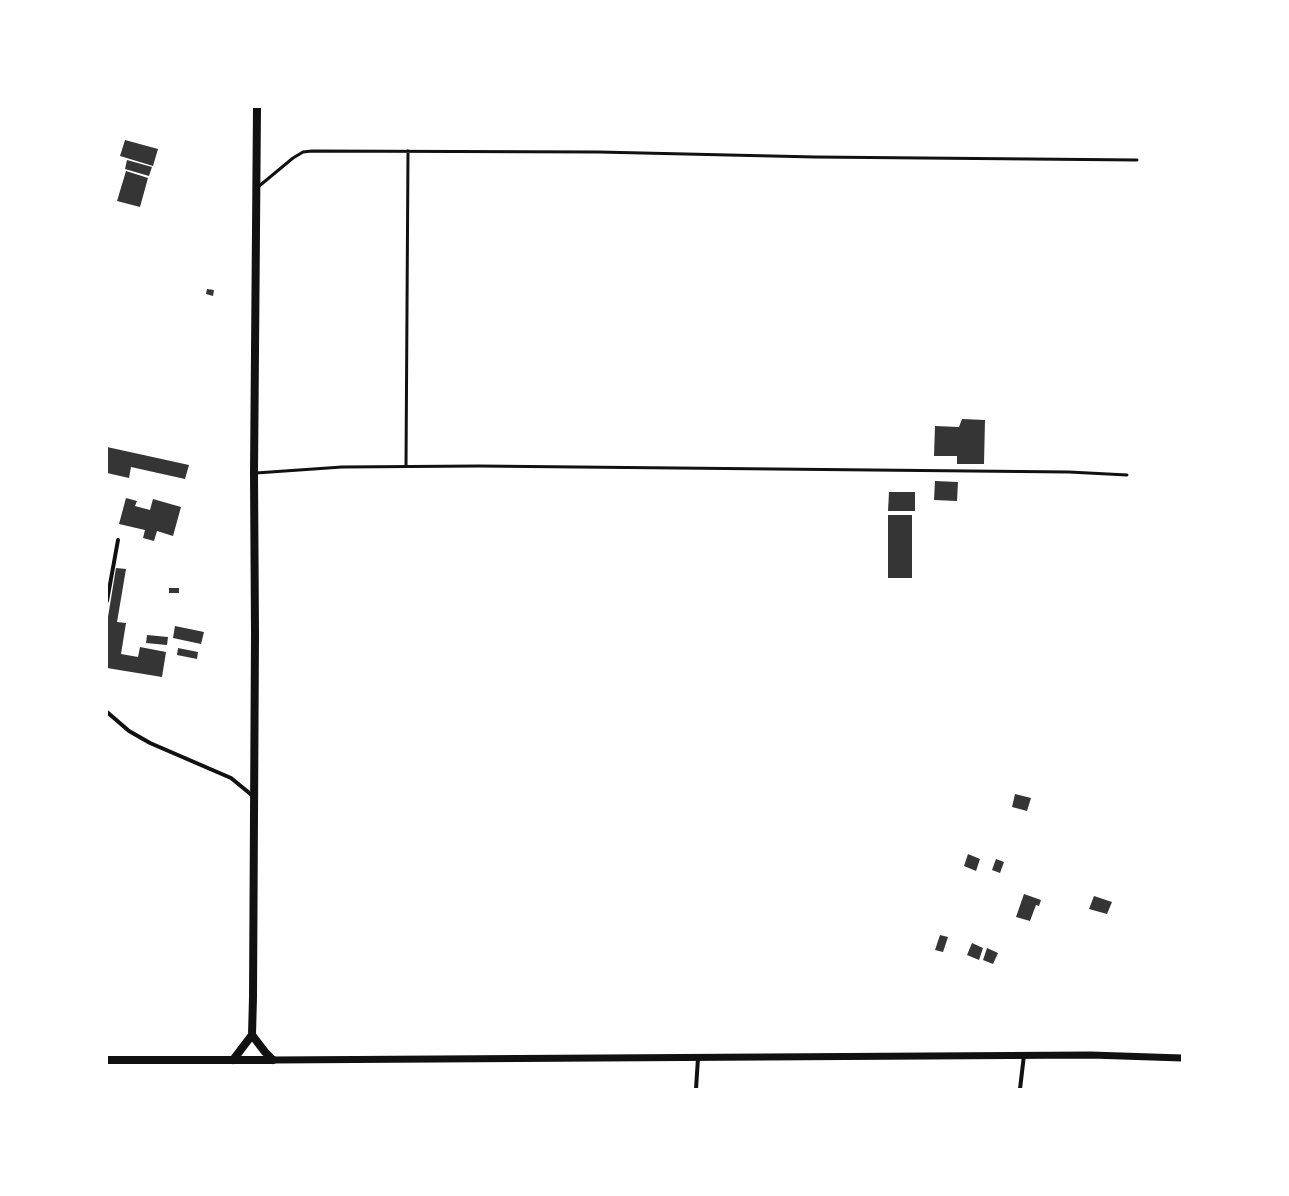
<!DOCTYPE html>
<style>
body{margin:0}
#map{position:relative;width:1289px;height:1196px;overflow:hidden;background:#fff;font-family:Manrope,sans-serif}
canvas{display:block}
.frame{position:absolute;inset:0;border:108px solid #fff;pointer-events:none}
</style>
<div id="map">
<canvas width="1289" height="1196"></canvas>
<div class="frame"></div>
</div>
<script>
const ctx = document.querySelector('canvas').getContext('2d');
ctx.lineJoin = 'round';
function fill(path, color) {
  ctx.fillStyle = color;
  ctx.fill(path, 'evenodd');
}
function shape(rows) {
  const path = new Path2D();
  for (const r of rows) {
    path.moveTo(r[0], r[1]);
    for (let i = 2; i < r.length; i += 2) path.lineTo(r[i], r[i + 1]);
  }
  return path;
}
function trace(path, color, width, dash) {
  ctx.strokeStyle = color;
  ctx.lineWidth = width;
  ctx.lineCap = dash ? 'butt' : 'round';
  ctx.setLineDash(dash || []);
  ctx.stroke(path);
}
const building = shape([
 [125,140,158,149,153,166,120,156],
 [127,160,152,167,149,176,125,169],
 [126,171,148,178,140,207,117,201],
 [207,289,214,290,213,296,206,294],
 [962,419,985,420,984,464,957,464,957,456,934,456,935,426,959,427],
 [107,447,189,465,185,479,131,467,129,478,107,473],
 [935,481,958,482,957,501,934,500],
 [889,492,915,492,915,511,888,511],
 [126,498,137,501,135,506,150,510,153,499,181,507,173,536,157,531,154,541,143,538,145,530,119,524],
 [888,515,912,515,912,578,888,578],
 [116,568,126,569,117,622,126,623,121,654,138,657,140,647,166,652,162,677,107,668,107,623],
 [169,588,179,588,179,593,169,593],
 [175,626,204,632,201,644,173,638],
 [147,635,168,637,167,645,146,643],
 [178,648,198,652,197,659,177,655],
 [1015,794,1031,798,1027,811,1012,807],
 [968,854,980,859,976,871,964,866],
 [996,859,1004,862,1000,873,992,870],
 [1024,894,1041,900,1039,906,1036,905,1030,921,1016,917],
 [1094,896,1112,902,1107,914,1089,909],
 [940,935,948,937,943,952,935,950],
 [972,943,983,948,979,960,967,955],
 [987,948,998,953,993,964,983,960]
]);
const service = shape([
 [258,187,293,158,303,152,312,151,599,152,815,157,1137,160],
 [406,466,408,151],
 [256,473,342,467,479,466,1069,472,1127,475]
]);
const minor = shape([
 [107,601,118,540],
 [107,712,129,731,150,743,231,778,253,796],
 [696,1089,698,1058],
 [1020,1089,1024,1055]
]);
const tertiary = shape([
 [273,1060,1091,1055,1182,1058]
]);
const secondary = shape([
 [252,1035,265,1052,273,1060],
 [107,1060,273,1060],
 [233,1060,252,1035,253,997,255,634,254,473,257,107]
]);
fill(building, '#353535');
trace(service, '#111', 3);
trace(minor, '#111', 4);
trace(tertiary, '#111', 7);
trace(secondary, '#111', 8);
</script>
